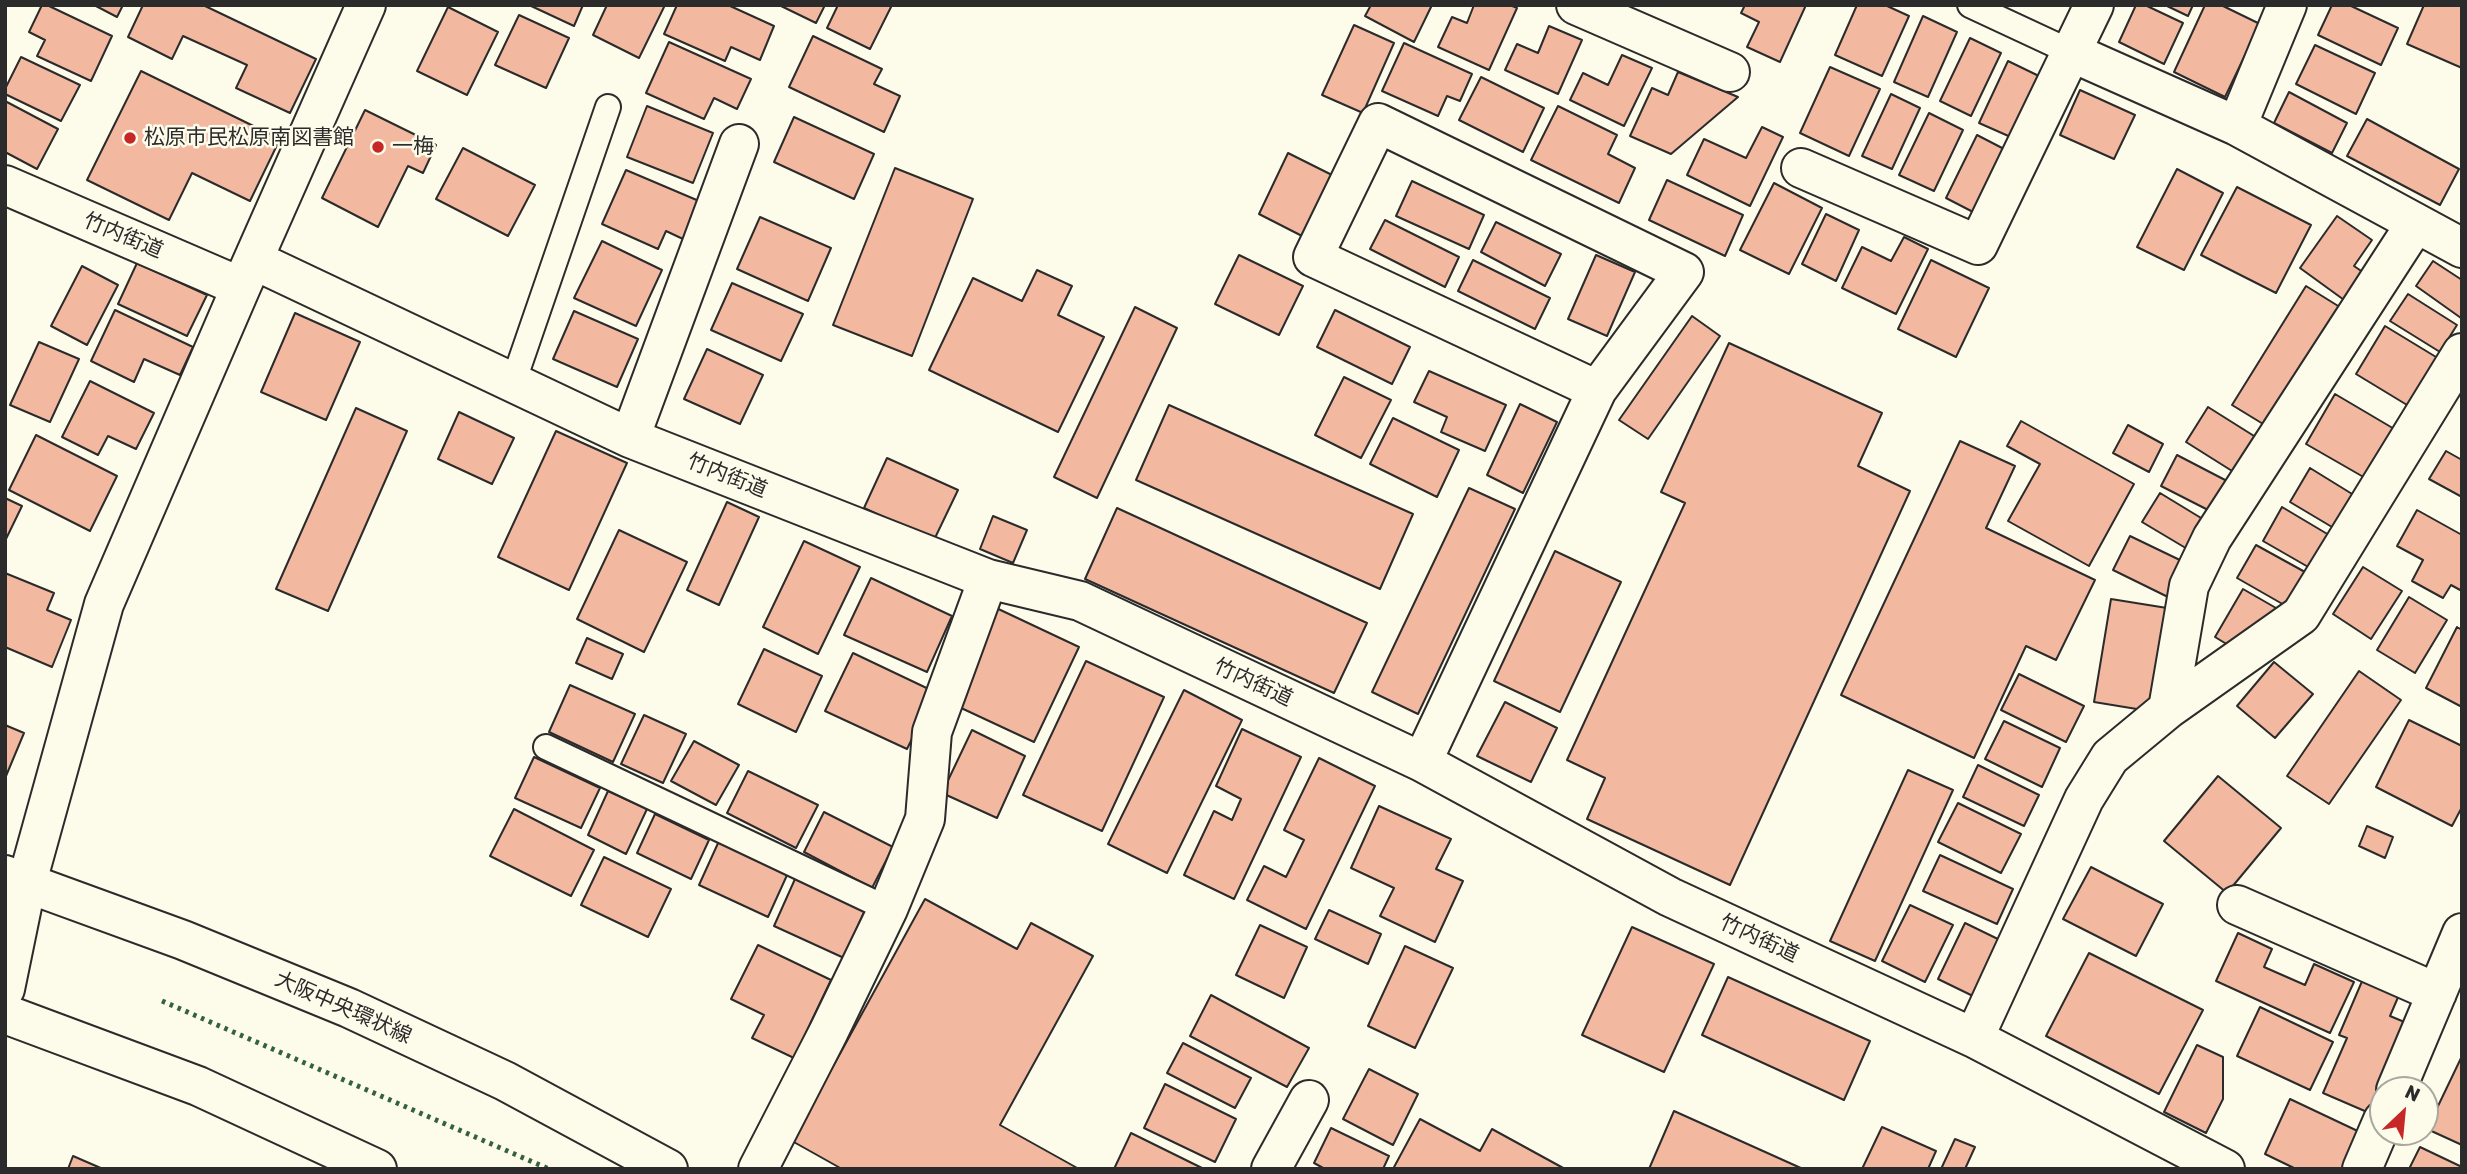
<!DOCTYPE html>
<meta charset="utf-8">
<style>
body{margin:0}
#map{position:relative;width:2467px;height:1174px;overflow:hidden;background:#fdfbea;font-family:Rubik,sans-serif}
canvas{display:block}
.frame{position:absolute;inset:0;border:7px solid #2b2b2b;pointer-events:none}
.north{position:absolute;left:2369px;top:1076px;width:70px;height:70px;box-sizing:border-box;background:#fdfbea;border:2px solid #a9a89e;border-radius:50%;rotate:26deg;font-size:19px;font-weight:700;line-height:28px;text-align:center;color:#2b2b2b}
.north::after{content:'';display:block;margin:auto;width:24px;height:32px;background:#c62828;clip-path:polygon(50% 0,100% 100%,50% 72%,0 100%)}
</style>
<div id="map">
<canvas width="2467" height="1174"></canvas>
<div class="frame"></div>
<div class="north">N</div>
</div>
<script>
const ctx = document.querySelector('canvas').getContext('2d');
ctx.lineJoin = 'round';
function fill(path, color) {
  ctx.fillStyle = color;
  ctx.fill(path, 'evenodd');
}
function shape(rows) {
  const path = new Path2D();
  for (const r of rows) {
    path.moveTo(r[0], r[1]);
    for (let i = 2; i < r.length; i += 2) path.lineTo(r[i], r[i + 1]);
  }
  return path;
}
function trace(path, color, width, dash) {
  ctx.strokeStyle = color;
  ctx.lineWidth = width;
  ctx.lineCap = dash ? 'butt' : 'round';
  ctx.setLineDash(dash || []);
  ctx.stroke(path);
}
function write(font, color, halo, rows, align = 'center') {
  ctx.font = font + ' Rubik,"Noto Sans JP",sans-serif';
  ctx.lineWidth = 5;
  ctx.setLineDash([]);
  ctx.textBaseline = 'middle';
  ctx.strokeStyle = halo;
  ctx.fillStyle = color;
  for (const [text, x, y, turn = 0] of rows) {
    ctx.save();
    ctx.translate(x, y);
    ctx.rotate((+turn || 0) * Math.PI / 180);
    ctx.textAlign = isNaN(turn) ? turn : align;
    if (halo) ctx.strokeText(text, 0, 0);
    ctx.fillText(text, 0, 0);
    ctx.restore();
  }
}
const building = shape([
 [42,5,47,5,112,36,91,81,37,56,45,40,29,32,42,5],
 [94,5,123,5,117,17,94,5],
 [143,5,203,5,316,59,290,113,236,88,247,65,183,36,172,59,128,37,143,5],
 [529,5,583,5,574,26,529,5],
 [607,5,665,5,639,58,593,35,607,5],
 [677,5,728,5,774,26,760,60,731,47,725,61,664,34,677,5],
 [779,5,825,5,816,23,779,5],
 [838,5,892,5,870,49,827,28,838,5],
 [1371,5,1432,5,1414,42,1365,16,1371,5],
 [1474,5,1510,5,1517,8,1489,70,1438,47,1452,17,1467,23,1474,5],
 [1745,5,1806,5,1780,62,1747,47,1759,22,1741,13,1745,5],
 [1857,5,1885,5,1909,16,1882,76,1835,55,1857,5],
 [2136,5,2145,5,2183,23,2164,64,2119,42,2136,5],
 [2165,5,2193,5,2188,16,2165,5],
 [2205,5,2221,5,2260,24,2225,97,2174,72,2205,5],
 [2332,5,2349,5,2398,28,2381,65,2318,35,2332,5],
 [2424,5,2462,5,2462,68,2407,44,2424,5],
 [448,7,498,32,467,95,417,71,448,7],
 [519,15,569,38,546,88,495,65,519,15],
 [1923,16,1957,32,1928,97,1894,82,1923,16],
 [1354,25,1394,43,1363,113,1322,95,1354,25],
 [1549,26,1582,40,1558,94,1505,70,1517,44,1538,53,1549,26],
 [813,36,882,69,874,84,900,96,884,132,789,87,813,36],
 [1970,38,2001,53,1971,116,1940,101,1970,38],
 [669,42,751,79,737,109,714,98,704,119,646,93,669,42],
 [1404,43,1472,74,1460,101,1447,96,1438,116,1382,91,1404,43],
 [2315,45,2375,73,2356,114,2296,84,2315,45],
 [1622,55,1652,68,1624,126,1570,100,1583,73,1608,85,1622,55],
 [21,57,80,85,61,121,5,94,5,89,21,57],
 [2008,61,2041,77,2013,138,1979,123,2008,61],
 [1830,67,1880,89,1849,156,1800,133,1830,67],
 [141,71,280,139,250,201,192,173,169,220,87,180,141,71],
 [1678,72,1738,97,1671,154,1630,136,1652,88,1668,95,1678,72],
 [1481,77,1544,108,1523,152,1459,120,1481,77],
 [2080,90,2135,115,2114,159,2060,135,2080,90],
 [2289,92,2347,123,2332,153,2274,123,2289,92],
 [1891,94,1920,108,1892,169,1862,156,1891,94],
 [5,101,58,129,37,169,5,152,5,101],
 [647,106,713,133,693,183,627,157,647,106],
 [1558,106,1617,135,1608,154,1635,168,1619,203,1531,160,1558,106],
 [365,110,436,145,423,173,408,166,378,227,322,198,365,110],
 [1929,113,1963,130,1934,191,1899,175,1929,113],
 [794,117,874,154,854,199,774,162,794,117],
 [2367,119,2459,169,2440,205,2347,156,2367,119],
 [1762,127,1783,137,1750,206,1687,175,1704,139,1746,158,1762,127],
 [1977,135,2006,150,1975,213,1946,198,1977,135],
 [463,148,535,185,508,236,436,199,463,148],
 [1288,153,1334,176,1304,237,1259,214,1288,153],
 [895,168,973,199,912,356,833,325,895,168],
 [2177,169,2223,193,2184,270,2137,247,2177,169],
 [626,170,699,201,683,239,666,231,658,249,602,224,626,170],
 [1667,180,1743,215,1725,256,1649,220,1667,180],
 [1412,181,1484,215,1469,249,1396,216,1412,181],
 [1774,183,1822,208,1789,274,1740,250,1774,183],
 [2237,187,2311,225,2276,293,2201,255,2237,187],
 [1826,214,1859,230,1836,281,1802,264,1826,214],
 [2337,216,2372,240,2354,266,2370,277,2351,305,2300,268,2337,216],
 [760,217,831,248,808,301,737,269,760,217],
 [1385,220,1459,257,1445,287,1370,249,1385,220],
 [1496,222,1561,254,1545,286,1481,252,1496,222],
 [1904,237,1928,249,1896,314,1842,288,1862,247,1891,261,1904,237],
 [602,241,662,270,636,326,574,298,602,241],
 [1239,255,1303,286,1279,335,1215,304,1239,255],
 [1596,255,1635,272,1607,336,1568,319,1596,255],
 [1473,260,1550,298,1535,329,1458,291,1473,260],
 [1931,260,1989,288,1956,357,1898,329,1931,260],
 [2433,261,2462,280,2461,318,2416,286,2433,261],
 [137,263,207,295,187,336,118,304,137,263],
 [82,266,118,285,87,345,51,326,82,266],
 [1037,270,1072,286,1058,315,1104,337,1058,432,929,370,973,278,1022,301,1037,270],
 [732,283,803,314,781,361,711,330,732,283],
 [2306,286,2343,309,2268,427,2232,405,2306,286],
 [2408,294,2457,325,2440,352,2390,321,2408,294],
 [1135,307,1177,328,1097,498,1054,477,1135,307],
 [115,310,193,347,180,375,144,359,134,382,91,361,115,310],
 [1335,310,1410,347,1392,384,1317,347,1335,310],
 [574,311,638,339,617,387,553,359,574,311],
 [295,313,360,342,326,420,261,392,295,313],
 [1692,316,1720,336,1648,439,1619,420,1692,316],
 [2385,326,2441,360,2412,408,2356,374,2385,326],
 [39,342,79,359,50,422,10,405,39,342],
 [1729,343,1882,413,1858,466,1910,491,1730,885,1587,819,1605,778,1567,760,1685,503,1661,492,1729,343],
 [707,349,763,375,740,424,684,399,707,349],
 [1429,371,1506,405,1485,451,1441,432,1447,417,1414,402,1429,371],
 [1344,377,1391,400,1361,458,1315,435,1344,377],
 [90,381,154,413,136,449,108,436,98,455,62,437,90,381],
 [2335,394,2396,430,2367,479,2306,444,2335,394],
 [1520,404,1557,422,1523,493,1487,475,1520,404],
 [1169,405,1413,514,1380,589,1136,480,1169,405],
 [2208,407,2262,441,2240,476,2186,442,2208,407],
 [356,408,407,431,328,611,276,589,356,408],
 [459,412,514,438,492,484,438,459,459,412],
 [1393,418,1459,450,1437,497,1370,464,1393,418],
 [2021,421,2134,484,2089,566,2008,521,2040,464,2007,446,2021,421],
 [2128,425,2163,444,2149,472,2113,453,2128,425],
 [556,431,627,463,569,590,498,557,556,431],
 [36,435,117,476,90,531,9,490,36,435],
 [1960,441,2015,466,1986,528,2095,580,2056,660,2026,646,1974,758,1841,695,1960,441],
 [2446,451,2462,460,2462,497,2429,479,2446,451],
 [2177,455,2227,481,2212,512,2161,486,2177,455],
 [887,458,958,490,934,540,864,508,887,458],
 [2310,468,2357,497,2337,530,2290,502,2310,468],
 [1469,488,1515,509,1418,714,1372,692,1469,488],
 [2160,493,2206,521,2189,550,2142,522,2160,493],
 [5,498,22,506,5,541,5,498],
 [727,502,759,517,719,605,687,590,727,502],
 [2282,507,2329,535,2310,568,2263,541,2282,507],
 [1117,508,1367,623,1334,693,1085,579,1117,508],
 [2417,510,2462,535,2462,591,2451,585,2443,598,2412,581,2423,560,2397,546,2417,510],
 [993,516,1027,530,1013,563,980,549,993,516],
 [619,530,687,562,644,652,577,619,619,530],
 [2130,536,2184,562,2168,597,2113,570,2130,536],
 [804,541,860,567,818,654,763,627,804,541],
 [2256,545,2305,572,2286,606,2237,578,2256,545],
 [1555,551,1621,582,1560,712,1494,681,1555,551],
 [2363,567,2402,591,2371,639,2333,614,2363,567],
 [5,573,54,593,47,610,71,620,52,667,5,647,5,573],
 [871,578,952,616,927,672,844,635,871,578],
 [2243,589,2276,608,2259,636,2238,651,2215,637,2243,589],
 [2409,597,2447,620,2415,673,2377,650,2409,597],
 [2111,599,2167,608,2149,711,2094,702,2111,599],
 [992,606,1079,647,1034,742,959,707,992,606],
 [2457,627,2462,630,2462,707,2426,688,2457,627],
 [587,638,623,654,612,679,576,663,587,638],
 [764,649,822,676,796,732,738,704,764,649],
 [853,653,935,692,907,749,825,711,853,653],
 [1086,661,1164,697,1102,831,1023,795,1086,661],
 [2274,662,2313,694,2275,738,2237,706,2274,662],
 [2359,671,2401,700,2329,804,2287,776,2359,671],
 [2019,674,2084,706,2066,742,2001,710,2019,674],
 [570,685,635,714,613,762,549,732,570,685],
 [1184,690,1242,720,1167,873,1108,844,1184,690],
 [1505,702,1557,728,1531,782,1477,756,1505,702],
 [644,715,686,734,663,783,621,764,644,715],
 [2409,720,2462,746,2462,807,2452,826,2376,787,2409,720],
 [2004,721,2060,748,2042,787,1985,759,2004,721],
 [5,725,24,733,6,776,5,775,5,725],
 [1242,729,1301,757,1234,899,1184,875,1214,811,1232,820,1241,799,1216,786,1242,729],
 [972,730,1025,756,997,818,942,793,972,730],
 [694,741,739,765,716,805,671,781,694,741],
 [534,757,600,788,581,828,515,798,534,757],
 [1319,758,1375,786,1306,929,1247,900,1264,866,1286,877,1304,840,1284,830,1319,758],
 [1978,765,2039,795,2024,826,1963,797,1978,765],
 [1908,770,1953,790,1875,961,1830,941,1908,770],
 [748,771,818,805,796,848,727,813,748,771],
 [2218,776,2281,828,2227,893,2164,841,2218,776],
 [608,791,647,809,626,854,588,835,608,791],
 [1958,803,2021,834,2001,873,1938,842,1958,803],
 [1379,806,1451,839,1436,869,1463,881,1435,942,1380,916,1394,888,1351,868,1379,806],
 [514,809,594,850,571,896,490,856,514,809],
 [824,812,893,847,872,888,804,852,824,812],
 [655,814,709,840,691,879,637,853,655,814],
 [2367,826,2393,837,2385,858,2359,846,2367,826],
 [719,841,788,873,768,917,699,885,719,841],
 [1940,855,2013,889,1997,924,1923,891,1940,855],
 [604,857,671,889,648,937,581,905,604,857],
 [2091,867,2163,904,2136,956,2063,919,2091,867],
 [795,879,865,910,844,958,774,926,795,879],
 [925,899,1017,949,1031,923,1093,956,1000,1125,1079,1169,842,1169,792,1141,925,899],
 [1910,905,1953,925,1925,982,1882,961,1910,905],
 [1329,910,1381,934,1368,964,1315,939,1329,910],
 [1965,923,2002,941,1975,997,1938,979,1965,923],
 [1260,925,1307,947,1284,998,1236,975,1260,925],
 [1632,927,1714,964,1664,1072,1582,1035,1632,927],
 [2238,933,2272,949,2264,967,2305,985,2314,964,2354,982,2330,1033,2216,981,2238,933],
 [758,945,831,980,794,1058,752,1038,764,1015,731,999,758,945],
 [1405,946,1453,968,1415,1048,1368,1026,1405,946],
 [2089,953,2203,1010,2159,1094,2046,1036,2089,953],
 [1728,977,1870,1041,1844,1100,1702,1035,1728,977],
 [2363,979,2399,995,2390,1016,2414,1026,2374,1115,2323,1093,2347,1038,2339,1035,2363,979],
 [1211,995,1309,1048,1287,1087,1190,1036,1211,995],
 [2260,1007,2333,1042,2310,1090,2237,1056,2260,1007],
 [1183,1043,1251,1078,1235,1108,1167,1073,1183,1043],
 [2197,1045,2223,1057,2223,1099,2206,1133,2164,1112,2197,1045],
 [2462,1056,2462,1145,2427,1129,2462,1056],
 [1369,1069,1418,1094,1393,1145,1343,1119,1369,1069],
 [1165,1084,1236,1119,1215,1162,1144,1128,1165,1084],
 [2290,1099,2364,1134,2348,1169,2296,1169,2265,1154,2290,1099],
 [1674,1111,1803,1169,1649,1169,1674,1111],
 [1420,1119,1480,1151,1492,1129,1565,1169,1393,1169,1420,1119],
 [1882,1127,1936,1151,1928,1169,1862,1169,1882,1127],
 [1331,1128,1389,1156,1383,1169,1325,1169,1314,1163,1331,1128],
 [1131,1133,1204,1169,1114,1169,1131,1133],
 [1955,1139,1975,1147,1965,1169,1941,1169,1955,1139],
 [2420,1147,2462,1167,2462,1169,2409,1169,2420,1147],
 [73,1156,103,1169,68,1169,73,1156]
]);
const service = shape([
 [1970,5,2073,53],
 [513,383,608,107],
 [546,747,888,909]
]);
const minor = shape([
 [1576,5,1730,72],
 [2073,53,2237,126,2462,248],
 [2237,126,2287,5],
 [1801,168,1978,245,2094,5],
 [5,185,241,287],
 [254,260,630,438,988,579,1080,601,1422,762,1670,897,1974,1038,2225,1169],
 [630,438,739,144],
 [2168,709,2189,586,2212,538,2416,223],
 [1422,762,1597,390,1684,272,1378,123,1313,257,1597,390],
 [27,882,104,604,241,287,366,5],
 [2237,905,2437,993],
 [1974,1038,2084,799,2110,757,2168,709,2301,615,2462,353],
 [2396,1090,2462,933],
 [758,1169,828,1033,888,909,925,819,932,732,988,579],
 [1271,1169,1309,1100],
 [2362,1169,2383,1120]
]);
const tertiary = shape([
 [5,989,27,882]
]);
const primary = shape([
 [5,875,183,940,349,1008,505,1081,668,1169],
 [5,1014,198,1086,377,1169]
]);
const hedge = shape([
 [162,1001,549,1169]
]);
const markers = [
 [130,138,7,"#c62828"],
 [378,147,7,"#c62828"]
];
const poiNames = [
 ["松原市民松原南図書館",144,138],
 ["一梅",392,147]
];
const streetNames = [
 ["竹内街道",123,236,23],
 ["竹内街道",727,476,22],
 ["竹内街道",1253,683,25],
 ["竹内街道",1759,939,25],
 ["大阪中央環状線",343,1008,24]
];
fill(building, '#f2b8a0');
trace(building, '#2b2b2b', 2);
trace(service, '#2b2b2b', 28);
trace(minor, '#2b2b2b', 42);
trace(tertiary, '#2b2b2b', 42);
trace(primary, '#2b2b2b', 42);
trace(service, '#fdfbea', 24);
trace(minor, '#fdfbea', 38);
trace(tertiary, '#fdfbea', 38);
trace(primary, '#fdfbea', 38);
trace(hedge, '#34623c', 5, [3.5, 5]);
for (const [x, y, r, color] of markers) {
  const dot = new Path2D();
  dot.arc(x, y, r, 0, 2 * Math.PI);
  ctx.fillStyle = color;
  ctx.fill(dot);
  trace(dot, '#fdfbea', 2.5);
}
write('21px', '#2b2b2b', '#fdfbea', poiNames, 'left');
write('21px', '#2b2b2b', '#fdfbea', streetNames);
</script>
